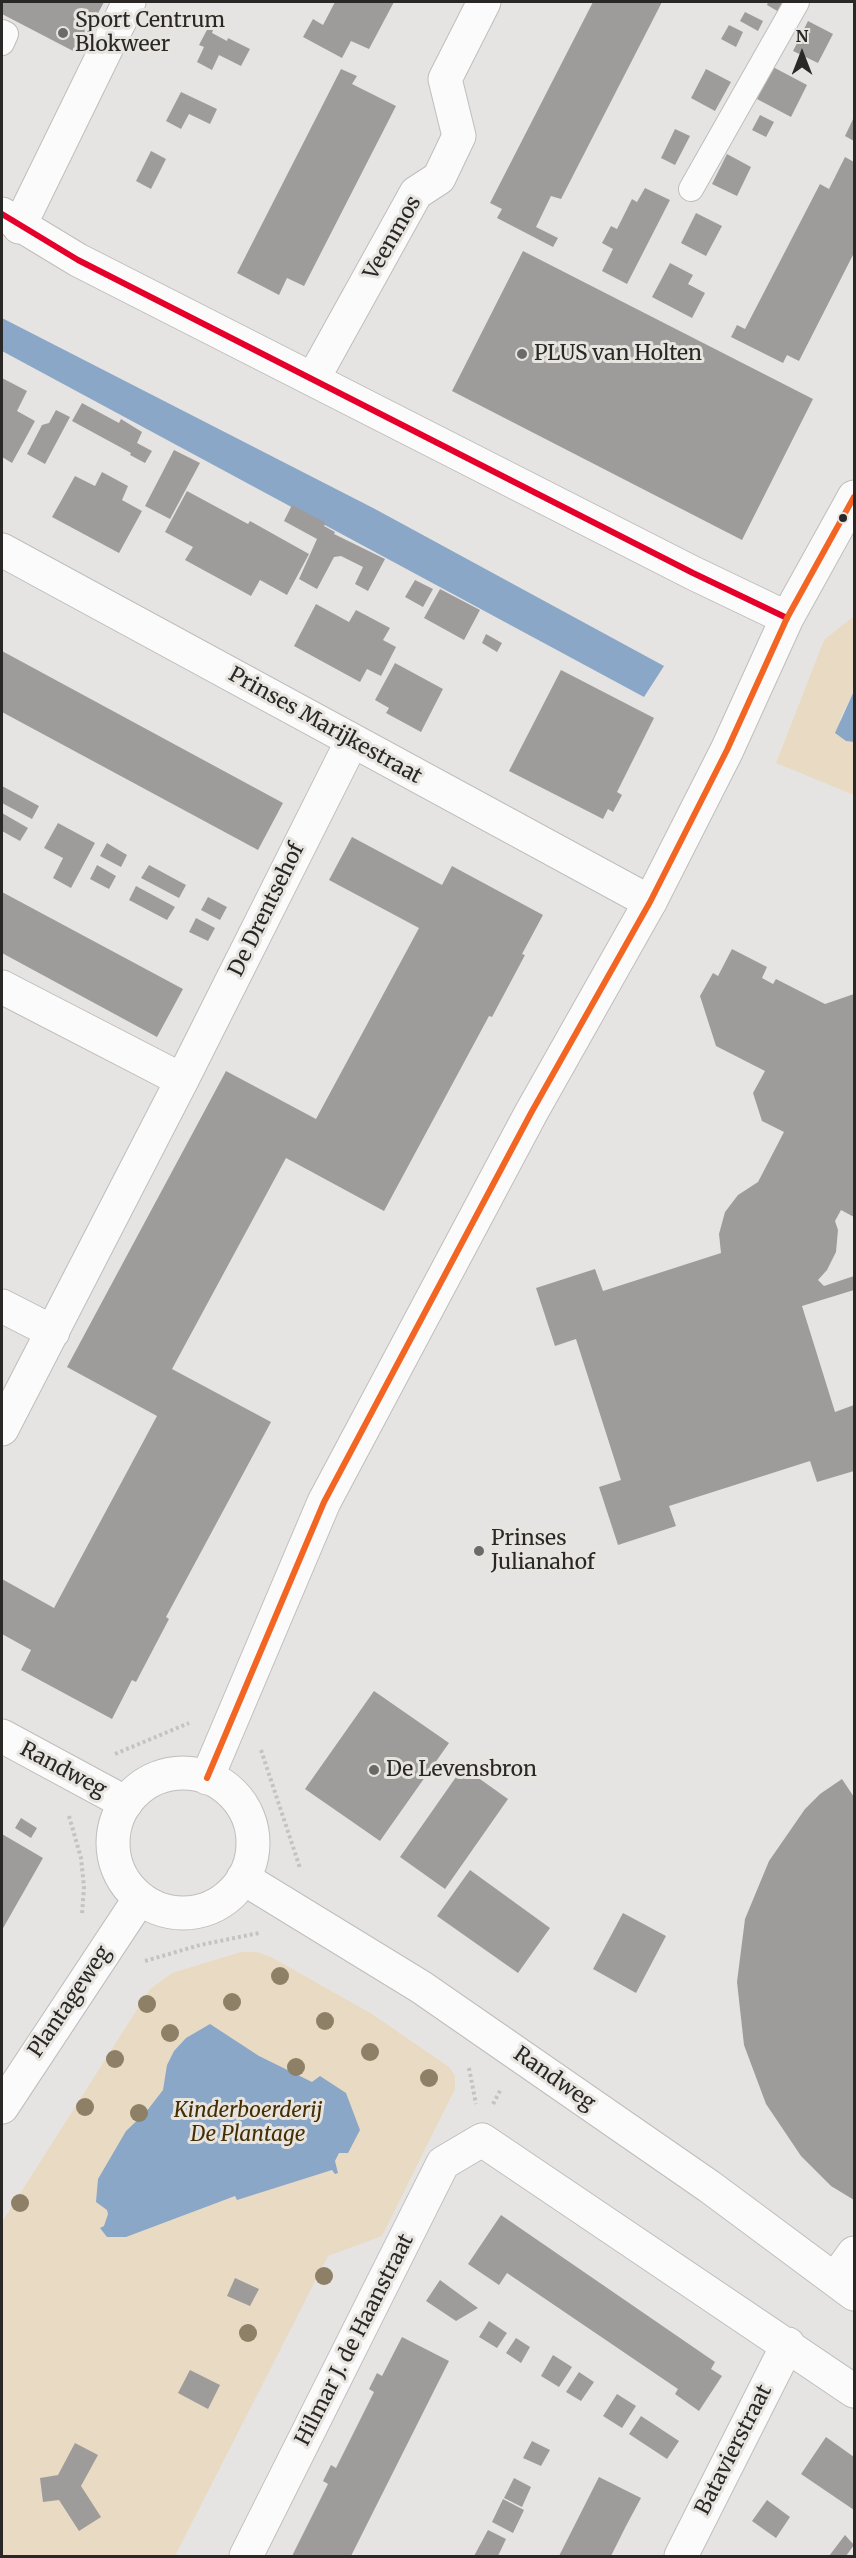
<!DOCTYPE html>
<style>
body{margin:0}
#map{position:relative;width:856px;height:2558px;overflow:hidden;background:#e6e4e2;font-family:Merriweather,serif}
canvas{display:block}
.frame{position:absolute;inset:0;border:3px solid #292826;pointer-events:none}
.north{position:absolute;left:772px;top:24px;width:60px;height:60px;-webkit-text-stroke:4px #e8e5e0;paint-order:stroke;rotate:0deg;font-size:16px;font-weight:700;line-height:24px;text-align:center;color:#292826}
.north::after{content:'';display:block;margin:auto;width:21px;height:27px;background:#292826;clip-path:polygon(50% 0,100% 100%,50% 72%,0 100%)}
</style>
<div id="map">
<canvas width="856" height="2558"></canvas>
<div class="frame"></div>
<div class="north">N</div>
</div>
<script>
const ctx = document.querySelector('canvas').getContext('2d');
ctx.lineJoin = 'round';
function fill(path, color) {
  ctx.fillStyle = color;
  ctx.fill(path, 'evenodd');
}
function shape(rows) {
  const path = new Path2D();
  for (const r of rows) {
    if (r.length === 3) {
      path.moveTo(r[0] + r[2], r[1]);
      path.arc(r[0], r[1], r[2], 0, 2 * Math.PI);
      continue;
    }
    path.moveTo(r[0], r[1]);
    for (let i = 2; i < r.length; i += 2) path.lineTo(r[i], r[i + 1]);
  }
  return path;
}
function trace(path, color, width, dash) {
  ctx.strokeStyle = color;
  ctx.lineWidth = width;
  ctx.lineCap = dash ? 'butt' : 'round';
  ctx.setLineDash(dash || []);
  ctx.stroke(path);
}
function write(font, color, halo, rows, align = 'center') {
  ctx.font = font + ' Merriweather,serif';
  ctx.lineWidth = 6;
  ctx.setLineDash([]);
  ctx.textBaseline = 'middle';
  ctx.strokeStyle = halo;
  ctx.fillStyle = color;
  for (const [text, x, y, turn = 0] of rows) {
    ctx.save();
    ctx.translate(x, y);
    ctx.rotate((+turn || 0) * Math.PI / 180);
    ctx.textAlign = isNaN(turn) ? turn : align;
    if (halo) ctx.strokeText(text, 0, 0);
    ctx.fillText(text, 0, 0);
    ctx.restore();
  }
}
const green = shape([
 [854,616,854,691,840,719,846,741,854,742,854,795,776,763,824,640],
 [241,1952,257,1952,273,1958,372,2014,449,2067,455,2076,455,2089,382,2236,328,2256,175,2556,2,2556,2,2222,150,1989,172,1973]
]);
const water = shape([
 [2,318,375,509,664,666,644,697,2,351],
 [854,691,854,742,846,741,835,733],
 [210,2024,259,2056,312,2082,320,2076,346,2093,360,2130,348,2153,339,2153,335,2161,338,2173,335,2174,332,2170,237,2200,235,2196,126,2237,107,2237,100,2228,104,2226,108,2214,107,2210,96,2202,98,2179,126,2131,146,2112,163,2090,167,2065,174,2051,186,2038]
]);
const building = shape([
 [2,2,104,2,77,53,2,14],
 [335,2,394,2,369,49,351,41,342,58,303,37,313,19,323,25],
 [593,2,662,2,561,199,551,196,536,227,558,238,553,247,497,218,502,209,490,203],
 [768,2,785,2,779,12,767,5],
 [745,12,763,21,758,31,740,21],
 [808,21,833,34,818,63,793,51],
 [729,25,743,32,736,47,721,39],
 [208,28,213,30,212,33,227,41,228,38,250,49,241,66,219,55,212,70,197,62,204,47,199,45],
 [773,67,807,85,791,117,757,99],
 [341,69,357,76,352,84,396,106,304,286,287,278,279,295,237,273],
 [706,69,731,82,715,111,691,98],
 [181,92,217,109,210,124,189,114,181,129,166,121],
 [760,115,774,122,766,137,752,130],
 [854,117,854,141,845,136],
 [675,129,690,136,675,165,661,158],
 [151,151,166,159,151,189,136,181],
 [727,154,751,167,737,196,712,184],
 [845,157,854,162,854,253,799,361,787,355,783,363,731,337,737,325,745,329,820,184,829,189],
 [645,188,670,200,627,284,602,271,613,249,602,243,611,226,617,229,632,199,637,202],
 [696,213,722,226,706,256,681,243],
 [523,251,813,399,742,540,452,391],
 [670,263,693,275,688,284,705,293,692,318,652,297],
 [2,378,27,391,17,411,35,421,12,463,2,457],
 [82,403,119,423,121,419,142,432,137,443,152,451,145,463,130,455,131,453,72,421],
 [56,410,70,417,45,464,27,454,42,425,49,423],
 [174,450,200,463,170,519,145,506],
 [102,472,128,486,122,500,142,511,119,553,52,517,75,476,95,486],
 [187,491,248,524,250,521,309,554,287,595,260,580,251,596,185,560,193,547,165,532],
 [292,505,326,523,324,526,335,532,334,534,385,559,368,591,355,584,363,567,341,556,334,557,317,589,299,579,317,539,284,521],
 [415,580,433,589,423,607,405,597],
 [440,589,480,610,464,640,424,618],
 [316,604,349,622,356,610,390,628,383,640,396,647,381,676,367,669,360,682,294,646],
 [486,634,502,643,497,652,482,643],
 [2,651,283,803,258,850,2,712],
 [395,663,443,689,421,732,386,713,389,708,375,700],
 [561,670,654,718,617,792,622,795,613,812,608,809,603,819,509,771],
 [2,786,39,806,32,819,2,803],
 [2,813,28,828,20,841,2,831],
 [58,823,95,843,71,888,53,878,63,858,44,848],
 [352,837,442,885,452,866,543,915,522,954,525,955,492,1017,489,1016,384,1211,286,1158,172,1369,271,1422,166,1617,169,1619,136,1682,132,1680,112,1719,21,1670,31,1650,2,1634,2,1579,54,1608,157,1416,67,1367,226,1071,316,1119,419,928,329,880],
 [107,843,127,855,121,867,100,856],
 [97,865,116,876,109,889,90,879],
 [149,865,186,885,179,898,141,878],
 [136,886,175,907,167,920,129,900],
 [2,892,183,989,157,1037,2,953],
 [208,897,227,907,220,920,201,910],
 [196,918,215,928,208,941,189,932],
 [732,949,767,967,762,978,773,984,776,979,825,1004,854,994,854,1217,841,1210,835,1221,838,1230,836,1252,827,1270,818,1280,824,1286,854,1276,854,1290,802,1306,835,1412,854,1405,854,1471,817,1482,810,1461,669,1506,676,1526,618,1545,599,1487,621,1480,576,1339,555,1346,536,1288,595,1269,603,1291,721,1253,719,1234,725,1212,738,1195,758,1182,784,1132,762,1121,753,1093,765,1071,716,1046,700,996,713,973,718,976],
 [374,1691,449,1743,380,1841,305,1789],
 [463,1767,508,1799,445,1889,400,1857],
 [842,1779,854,1797,854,2200,831,2186,801,2156,766,2104,744,2045,737,1982,745,1919,769,1861,805,1809,820,1794],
 [21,1818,37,1828,31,1838,15,1828],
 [2,1834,43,1858,2,1930],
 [470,1870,550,1928,518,1973,437,1916],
 [623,1913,666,1936,636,1993,593,1969],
 [501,2215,715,2362,711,2369,722,2376,699,2411,675,2394,678,2389,507,2273,499,2285,468,2264],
 [235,2278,259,2289,250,2306,227,2296],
 [440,2280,478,2308,456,2321,426,2301],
 [489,2321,507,2333,497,2348,479,2337],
 [402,2337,449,2361,351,2556,292,2556,328,2484,323,2481,331,2465,336,2468,374,2392,369,2389,377,2373,382,2376],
 [516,2338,530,2347,521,2363,506,2353],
 [553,2355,572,2367,559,2387,541,2376],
 [190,2370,220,2385,208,2409,178,2393],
 [579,2372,594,2382,581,2401,566,2392],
 [617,2394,636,2406,622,2428,603,2416],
 [641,2416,679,2441,667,2459,629,2434],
 [826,2437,854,2457,854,2510,801,2474],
 [532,2441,550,2450,541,2466,523,2458],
 [75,2443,98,2455,81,2486,101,2517,79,2531,59,2500,43,2502,40,2478,58,2475],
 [599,2477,641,2498,626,2526,611,2556,559,2556],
 [514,2478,531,2487,522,2507,504,2498],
 [503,2499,524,2510,513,2533,492,2522],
 [767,2500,790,2517,776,2538,752,2521],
 [488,2530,506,2539,498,2556,474,2556],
 [845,2535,854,2545,846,2556,829,2556]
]);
const path = shape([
 [261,1750,300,1868],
 [115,1754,189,1723],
 [69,1816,81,1858,84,1887,82,1914],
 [145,1961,200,1945,259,1933],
 [469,2068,476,2104],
 [493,2104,501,2089]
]);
const service = shape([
 [2,32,6,34,2,43],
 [691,189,797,2]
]);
const minor = shape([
 [19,227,129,2],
 [313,379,416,193,439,178,459,136,445,79,484,2],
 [2,550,650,902],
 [2,987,182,1080],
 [2,1306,53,1332],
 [2,1429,182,1080,352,741],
 [2,1736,126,1803],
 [835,2279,854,2253],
 [246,2556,443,2163,482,2140,854,2391],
 [681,2556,788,2344]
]);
const tertiary = shape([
 [2,214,78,260,693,573,787,618],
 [183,1843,70],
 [207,1778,324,1502,531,1113,650,902,727,750,787,618,854,497],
 [243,1878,421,1987,710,2187,854,2294],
 [2,2107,140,1898]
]);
const bus1 = shape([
 [2,214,78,260,693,573,787,618]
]);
const bus2 = shape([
 [207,1778,324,1502,531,1113,650,902,727,750,787,618,854,497]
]);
const trees = [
 [280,1976],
 [232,2002],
 [147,2004],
 [325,2021],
 [170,2033],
 [370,2052],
 [115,2059],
 [296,2067],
 [429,2078],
 [85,2107],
 [139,2113],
 [20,2203],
 [324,2276],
 [248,2333]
];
const markers = [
 [63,33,6,"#6b6a68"],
 [522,354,6,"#6b6a68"],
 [843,518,5,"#292826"],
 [479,1551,6,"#6b6a68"],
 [374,1770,6,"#6b6a68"]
];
const poiNames = [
 ["Sport Centrum",75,21],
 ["Blokweer",75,45],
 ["PLUS van Holten",534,354],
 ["Prinses",491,1539],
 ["Julianahof",491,1563],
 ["De Levensbron",386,1770]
];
const streetNames = [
 ["Veenmos",393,238,-60],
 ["Prinses Marijkestraat",325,726,29],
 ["De Drentsehof",267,910,-64],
 ["Randweg",63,1770,28],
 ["Plantageweg",70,2002,-56],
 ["Randweg",554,2079,35],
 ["Hilmar J. de Haanstraat",355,2340,-63],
 ["Batavierstraat",734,2450,-63]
];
const parkNames = [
 ["Kinderboerderij",248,2111],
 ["De Plantage",248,2135]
];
fill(green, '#e9dac3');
fill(water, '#8aa7c7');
fill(building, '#9d9c9a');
trace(service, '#bfbebc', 26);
trace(minor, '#bfbebc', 35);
trace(tertiary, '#bfbebc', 35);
trace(path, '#c4c3c3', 4, [3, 3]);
trace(service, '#fbfbfb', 24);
trace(minor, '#fbfbfb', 33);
trace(tertiary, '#fbfbfb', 33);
trace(bus1, '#e4002b', 6);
trace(bus2, '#f26522', 6);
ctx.fillStyle = '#8d8066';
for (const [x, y] of trees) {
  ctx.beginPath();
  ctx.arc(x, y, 9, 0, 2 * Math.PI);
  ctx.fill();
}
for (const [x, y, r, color] of markers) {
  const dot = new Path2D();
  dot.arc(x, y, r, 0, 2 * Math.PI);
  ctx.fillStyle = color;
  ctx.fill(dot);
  trace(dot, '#e8e5e0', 2);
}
write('21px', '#292826', '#e8e5e0', poiNames, 'left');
write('21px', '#292826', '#e8e5e0', streetNames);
write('italic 21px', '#452e00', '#e8e5e0', parkNames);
</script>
